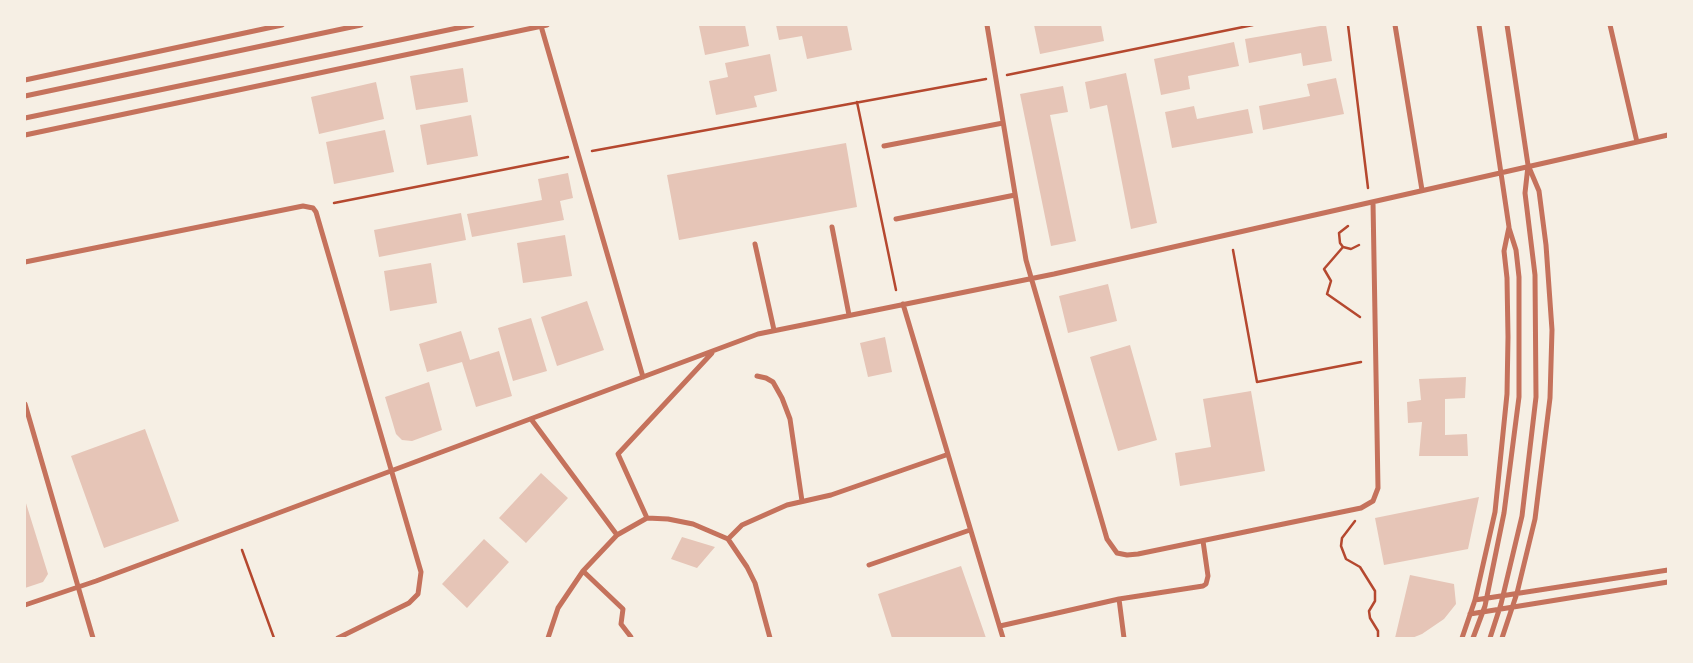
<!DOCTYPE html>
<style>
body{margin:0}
#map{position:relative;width:1693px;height:663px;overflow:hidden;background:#f6efe4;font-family:"Crimson Pro",serif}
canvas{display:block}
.frame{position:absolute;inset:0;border:26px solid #f6efe4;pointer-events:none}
</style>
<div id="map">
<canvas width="1693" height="663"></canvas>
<div class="frame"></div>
</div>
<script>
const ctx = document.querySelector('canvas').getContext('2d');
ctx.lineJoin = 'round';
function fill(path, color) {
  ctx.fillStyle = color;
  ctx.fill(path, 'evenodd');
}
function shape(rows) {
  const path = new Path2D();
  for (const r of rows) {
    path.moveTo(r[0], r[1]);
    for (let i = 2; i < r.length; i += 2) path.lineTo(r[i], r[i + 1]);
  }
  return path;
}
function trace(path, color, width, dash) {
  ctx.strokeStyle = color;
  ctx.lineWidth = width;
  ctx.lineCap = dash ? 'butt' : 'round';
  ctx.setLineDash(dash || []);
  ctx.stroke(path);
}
const building = shape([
 [745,25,749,46,705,55,699,26],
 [776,25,847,25,852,50,807,59,802,36,779,40],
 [1034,25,1101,25,1104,41,1040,54],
 [1326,25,1332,61,1303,66,1301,53,1249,63,1245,39],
 [1234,42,1239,66,1188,76,1190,89,1161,95,1154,59],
 [770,54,777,91,754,96,757,107,716,115,709,81,728,77,725,63],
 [463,68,468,102,416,110,410,76],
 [1126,73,1157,223,1131,229,1107,105,1090,109,1085,82],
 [1336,78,1344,114,1263,130,1259,106,1310,96,1307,84],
 [376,82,384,119,319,134,311,97],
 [1063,86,1068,112,1050,115,1076,241,1051,246,1020,94],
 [1194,106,1197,119,1248,109,1253,133,1172,148,1165,112],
 [471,115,478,156,427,165,420,125],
 [385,130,394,172,334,184,326,142],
 [846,143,857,207,679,240,667,175],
 [568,173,573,198,560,201,564,220,472,237,467,214,542,200,538,179],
 [461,213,466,240,379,257,374,230],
 [565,235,572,276,523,283,517,243],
 [431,263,437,303,390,311,384,271],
 [1108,284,1117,321,1068,333,1059,296],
 [587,301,604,350,557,366,541,317],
 [531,318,547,371,513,381,498,328],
 [461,331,470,360,499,351,512,396,476,407,462,362,427,372,419,344],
 [885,337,892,372,868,377,860,343],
 [1130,345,1157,440,1118,451,1090,357],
 [1466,377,1465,398,1445,399,1445,435,1467,434,1468,456,1419,456,1422,422,1408,423,1407,402,1421,400,1419,379],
 [429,382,442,430,412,441,402,440,396,434,385,397],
 [1251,391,1265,471,1180,486,1175,453,1211,447,1203,399],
 [145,429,179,521,104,548,71,456],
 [541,473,568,498,526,543,499,518],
 [1479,497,1468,549,1384,565,1375,518],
 [25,500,48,574,43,582,25,588],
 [682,537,715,547,697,568,671,559],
 [484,539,509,562,467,608,442,584],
 [961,566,986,638,892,638,878,594],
 [1410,575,1454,584,1456,604,1444,619,1422,634,1412,638,1395,638]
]);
const path = shape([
 [1348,25,1368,188],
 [1007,75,1253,25],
 [857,102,896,290],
 [592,151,986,79],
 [334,203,568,157],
 [1348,226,1339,233,1340,243,1343,247,1351,249,1359,245],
 [1343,247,1324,269,1331,281,1327,294,1360,317],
 [1233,250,1257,382,1361,362],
 [1355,521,1342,538,1341,546,1346,559,1360,567,1375,591,1375,601,1369,611,1370,618,1378,631,1378,638],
 [242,550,274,638]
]);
const minor = shape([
 [987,25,1026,260,1107,539,1117,553,1127,555,1138,554,1361,508,1373,501,1378,488,1373,202],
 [1395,25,1422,190],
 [1610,25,1637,142],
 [541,26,643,377],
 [25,80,282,25],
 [25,96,361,25],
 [25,118,472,25],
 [25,135,547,25],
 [884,146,1003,123],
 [896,219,1015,195],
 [832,227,849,315],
 [755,244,774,330],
 [25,262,303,206,313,208,316,212,421,572,418,594,409,603,338,638],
 [903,304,1003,638],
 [757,376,766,378,773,382,782,398,790,419,802,501],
 [25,404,93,638],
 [531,419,617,535],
 [647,518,618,454,712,353],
 [728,539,742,525,787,505,831,495,946,455],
 [869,565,970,530],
 [583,571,623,609,621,624,631,637],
 [1119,599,1124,638],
 [1475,600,1668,570],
 [25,605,96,581,758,334,1054,274,1668,135],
 [1470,614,1668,582],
 [1000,626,1119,599,1203,586,1206,584,1208,576,1203,541],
 [548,638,558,608,583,571,617,535,647,518,668,519,693,524,728,539,747,567,755,583,770,638],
 [1462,638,1475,600,1495,512,1507,394,1508,337,1507,278,1504,251,1509,227,1479,25],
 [1473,638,1485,606,1504,513,1519,397,1519,277,1516,250,1509,228],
 [1490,638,1501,604,1522,516,1536,397,1535,275,1525,193,1528,166],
 [1502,638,1517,593,1535,519,1550,398,1552,330,1546,245,1539,191,1528,165,1507,25]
]);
fill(building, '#e6c5b7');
trace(path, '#b5482f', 2.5);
trace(minor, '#c5725c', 5);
</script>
